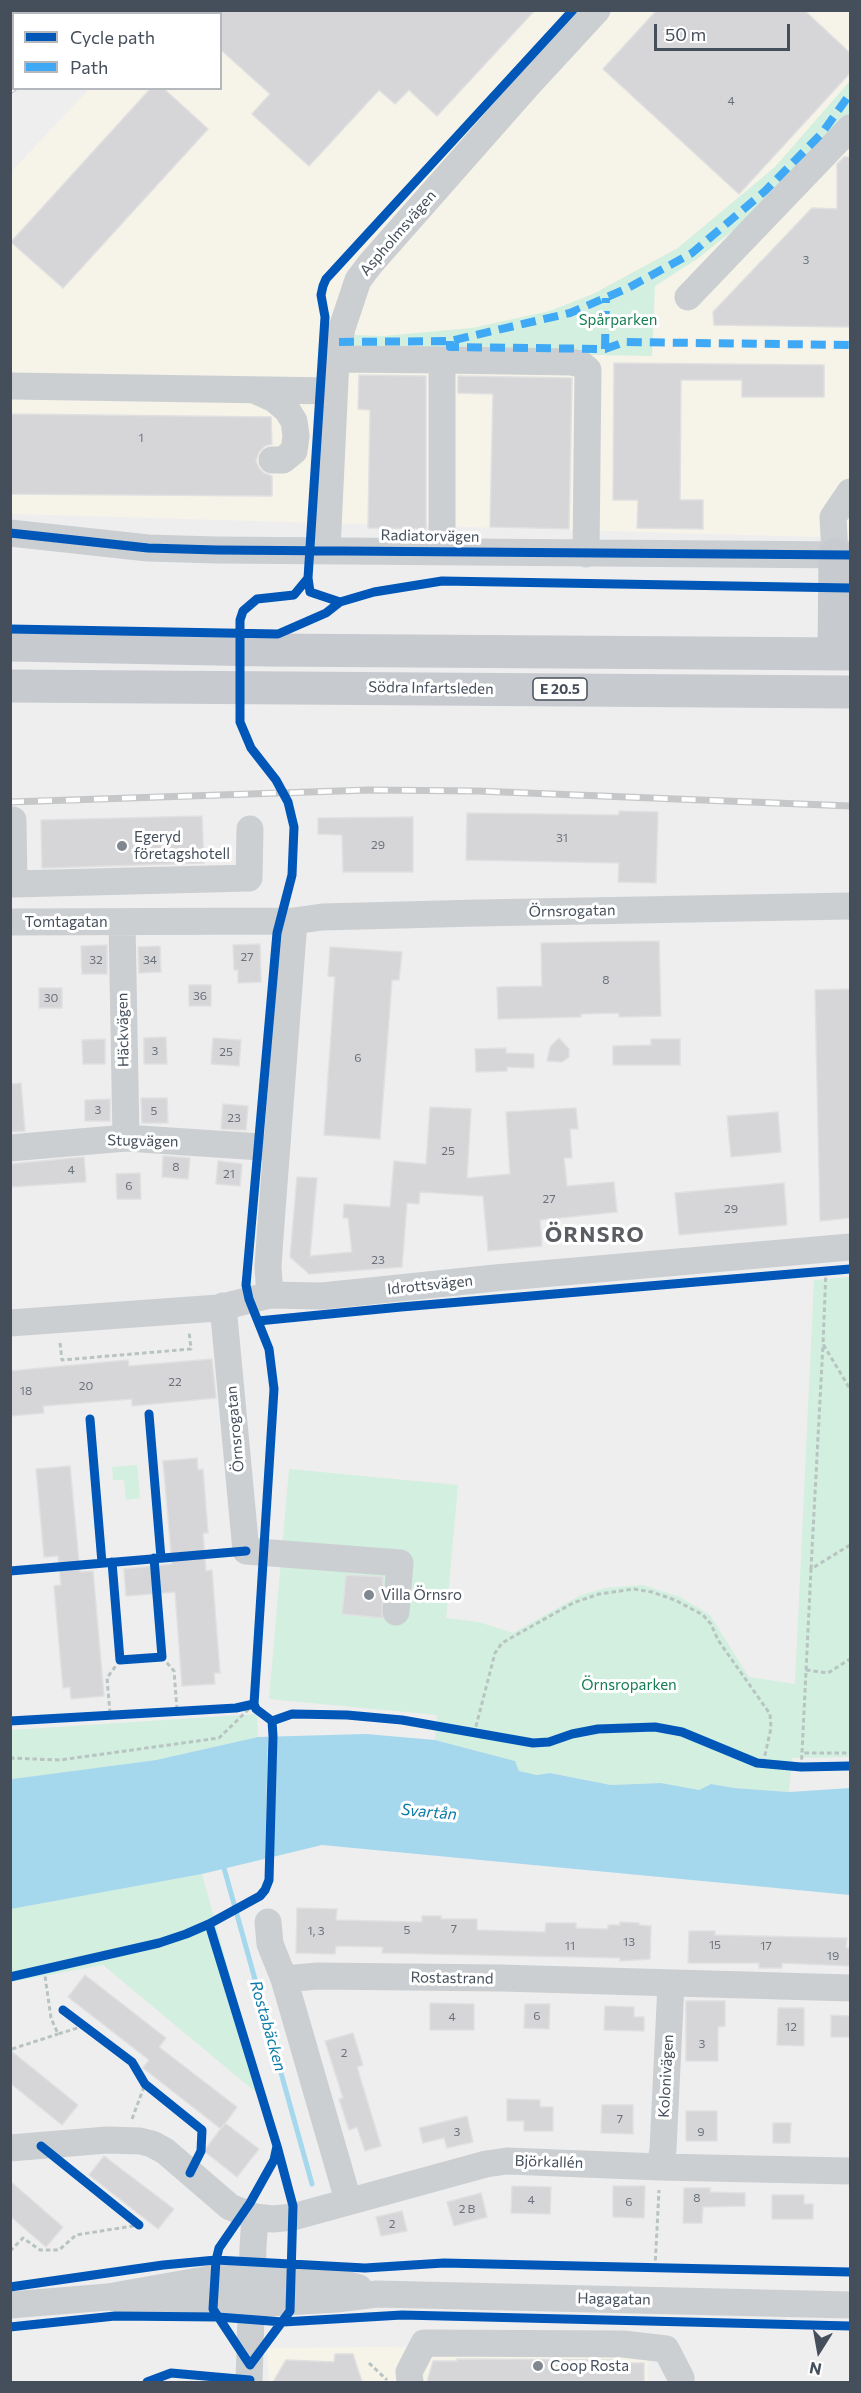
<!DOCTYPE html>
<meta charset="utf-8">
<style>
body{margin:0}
#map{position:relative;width:861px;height:2393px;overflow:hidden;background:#efeeee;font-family:Commissioner,sans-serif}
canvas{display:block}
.frame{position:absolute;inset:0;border:12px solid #454f5b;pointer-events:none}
.legend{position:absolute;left:12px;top:12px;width:210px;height:78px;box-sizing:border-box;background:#fff;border:2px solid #b5b9bd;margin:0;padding:8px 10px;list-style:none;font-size:18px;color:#454f5b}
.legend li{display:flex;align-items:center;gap:12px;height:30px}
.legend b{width:30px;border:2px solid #b5b9bd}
.north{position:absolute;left:789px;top:2321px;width:60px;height:60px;-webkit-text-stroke:4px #fff;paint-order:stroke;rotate:191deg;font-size:16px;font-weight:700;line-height:24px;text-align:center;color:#454f5b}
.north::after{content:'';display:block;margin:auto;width:21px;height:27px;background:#454f5b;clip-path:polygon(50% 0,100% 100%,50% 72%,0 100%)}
.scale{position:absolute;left:654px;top:24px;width:136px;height:27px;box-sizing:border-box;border:3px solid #454f5b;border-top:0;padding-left:8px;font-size:18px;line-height:21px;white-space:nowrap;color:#454f5b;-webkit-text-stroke:4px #fff;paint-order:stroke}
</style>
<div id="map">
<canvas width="861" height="2393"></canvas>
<div class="frame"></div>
<ul class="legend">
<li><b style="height:8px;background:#0057b8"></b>Cycle path</li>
<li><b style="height:8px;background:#3fa9f5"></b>Path</li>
</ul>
<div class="north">N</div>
<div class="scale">50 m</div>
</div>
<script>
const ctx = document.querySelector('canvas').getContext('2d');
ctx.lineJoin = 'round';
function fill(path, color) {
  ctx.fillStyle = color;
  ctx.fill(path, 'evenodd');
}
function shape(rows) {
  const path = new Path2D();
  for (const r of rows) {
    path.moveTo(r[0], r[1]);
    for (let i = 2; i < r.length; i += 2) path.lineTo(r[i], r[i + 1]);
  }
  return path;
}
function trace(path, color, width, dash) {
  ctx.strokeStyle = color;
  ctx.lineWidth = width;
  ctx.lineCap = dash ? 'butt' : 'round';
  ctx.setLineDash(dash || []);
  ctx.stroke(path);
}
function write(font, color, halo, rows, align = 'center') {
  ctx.font = font + ' Commissioner,sans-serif';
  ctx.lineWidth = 6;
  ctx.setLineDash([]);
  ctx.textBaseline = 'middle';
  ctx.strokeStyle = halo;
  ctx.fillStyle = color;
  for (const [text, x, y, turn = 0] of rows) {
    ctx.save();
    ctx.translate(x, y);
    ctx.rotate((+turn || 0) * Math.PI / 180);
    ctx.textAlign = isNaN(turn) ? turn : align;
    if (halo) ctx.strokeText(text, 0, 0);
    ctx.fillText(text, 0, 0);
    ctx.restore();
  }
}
const commercial = shape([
 [161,11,850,11,850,538,11,514,10,173,89,89,220,88,220,14,158,13],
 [472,2346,647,2351,648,2382,269,2382,267,2348]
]);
const green = shape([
 [850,81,850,116,755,213,697,259,655,286,652,356,353,350,354,335,383,336,472,328,550,311,593,294,678,248,775,167],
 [850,1277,850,1757,792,1758,789,1792,734,1788,711,1784,699,1790,661,1783,611,1785,550,1773,537,1775,518,1771,515,1761,435,1740,437,1715,269,1699,289,1469,458,1485,446,1618,479,1622,513,1633,579,1596,605,1588,643,1585,680,1597,710,1615,749,1677,795,1684,814,1280],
 [137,1465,140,1498,126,1500,124,1480,113,1480,112,1467],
 [257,1714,258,1737,156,1760,11,1780,11,1730],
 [202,1874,264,2099,103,1965,11,1982,11,1909]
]);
const water = shape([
 [366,1734,435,1740,515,1761,519,1771,537,1775,550,1773,611,1785,661,1783,699,1790,711,1784,734,1788,789,1792,850,1788,850,1895,322,1845,202,1874,11,1909,11,1780,13,1779,156,1760,258,1737]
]);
const pier = shape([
 [268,1737,277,1737,273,1860,265,1861]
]);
const stream = shape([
 [224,1868,312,2184]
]);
const building = shape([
 [220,10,535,10,437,116,409,90,395,104,379,90,309,166,252,114,270,94,220,49,220,10],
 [657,10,804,10,850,53,850,73,739,194,603,69,657,10],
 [151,88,163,88,208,129,63,288,11,242,151,88],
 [844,157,850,157,850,327,714,325,713,312,812,208,837,209,837,164,844,157],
 [614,363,824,365,824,397,742,397,742,380,681,380,680,500,703,500,703,529,637,528,638,500,613,500,614,363],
 [359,375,426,376,426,529,368,528,370,410,358,409,359,375],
 [458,376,572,378,569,529,490,527,493,394,458,393,458,376],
 [10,414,271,417,272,444,265,446,259,452,256,461,259,468,264,473,272,476,272,496,10,494,10,414],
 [619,811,658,812,656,883,618,882,619,863,466,860,467,813,619,815,619,811],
 [202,816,204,863,42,868,41,820,202,816],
 [413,817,413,872,343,872,342,835,318,834,318,818,413,817],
 [659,941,661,1016,619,1017,619,1013,581,1014,581,1017,498,1019,497,987,542,986,541,943,659,941],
 [260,944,261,982,238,983,238,970,234,970,233,945,260,944],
 [107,945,107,974,82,974,81,946,107,945],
 [160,946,161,972,139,973,138,947,160,946],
 [330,947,402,952,399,980,392,980,380,1139,324,1135,335,977,328,976,330,947],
 [189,985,211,985,211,1006,189,1006,189,985],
 [39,988,62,988,62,1008,39,1008,39,988],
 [850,989,850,1218,820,1221,815,990,850,989],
 [166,1037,167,1064,144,1064,144,1038,166,1037],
 [213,1038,241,1040,239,1066,211,1064,213,1038],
 [559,1038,569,1049,569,1057,562,1062,547,1061,550,1047,559,1038],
 [105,1039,105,1064,83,1064,82,1040,105,1039],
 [651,1039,680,1039,680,1065,613,1065,613,1046,651,1045,651,1039],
 [506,1048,506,1053,534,1054,534,1068,507,1067,507,1071,476,1072,475,1049,506,1048],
 [21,1083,25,1131,10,1132,10,1084,21,1083],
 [141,1098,167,1098,168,1123,142,1123,141,1098],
 [110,1099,110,1121,85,1121,85,1100,110,1099],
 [223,1104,248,1106,246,1130,221,1129,223,1104],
 [430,1107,471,1109,467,1178,510,1174,506,1112,576,1108,578,1129,570,1129,572,1158,564,1158,567,1186,614,1182,617,1212,540,1220,542,1246,488,1251,483,1196,420,1192,419,1204,407,1203,402,1267,309,1274,290,1257,297,1177,317,1178,310,1256,352,1252,348,1218,343,1218,344,1204,390,1207,394,1161,426,1164,430,1107],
 [778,1112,781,1152,731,1157,727,1116,778,1112],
 [163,1156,190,1158,188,1179,162,1177,163,1156],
 [84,1157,86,1182,10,1187,10,1164,84,1157],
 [218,1161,242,1164,240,1186,216,1184,218,1161],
 [140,1173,141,1199,117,1199,116,1174,140,1173],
 [784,1183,787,1225,679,1235,675,1193,784,1183],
 [212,1359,216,1398,132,1406,132,1399,43,1406,44,1413,10,1416,10,1371,128,1360,129,1366,212,1359],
 [197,1458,198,1470,203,1469,208,1533,203,1533,206,1571,212,1570,220,1673,214,1673,215,1684,182,1686,175,1592,126,1596,124,1569,172,1564,163,1461,197,1458],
 [70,1466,80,1572,93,1571,104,1696,71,1699,70,1687,63,1688,60,1655,54,1586,61,1585,58,1556,44,1557,36,1469,70,1466],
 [346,1575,383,1577,382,1618,342,1614,346,1575],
 [297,1908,337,1909,336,1920,422,1922,422,1916,441,1916,441,1919,477,1919,477,1930,545,1932,546,1923,576,1923,576,1928,608,1929,608,1925,620,1925,620,1922,639,1923,639,1925,651,1926,650,1959,620,1961,620,1958,382,1953,383,1947,336,1946,335,1954,296,1953,297,1908],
 [689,1931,715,1931,715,1935,847,1938,846,1948,850,1948,850,1966,782,1963,782,1968,759,1968,759,1963,688,1963,689,1931],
 [85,1975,166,2038,159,2047,237,2107,221,2129,143,2068,149,2060,68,1997,85,1975],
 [686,2001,725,2001,725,2026,718,2027,718,2061,686,2061,686,2001],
 [430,2003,474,2004,474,2030,430,2030,430,2003],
 [525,2004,550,2004,549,2029,524,2028,525,2004],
 [605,2006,634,2007,634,2017,644,2017,644,2031,604,2030,605,2006],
 [778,2008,804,2008,804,2046,777,2045,778,2008],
 [831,2015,850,2016,850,2037,831,2037,831,2015],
 [353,2033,363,2065,357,2067,381,2146,365,2151,357,2127,349,2130,339,2099,343,2098,325,2041,353,2033],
 [10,2050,78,2105,62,2125,10,2083,10,2050],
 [507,2099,540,2100,540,2107,553,2107,553,2131,524,2131,524,2121,507,2121,507,2099],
 [602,2105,633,2105,633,2134,601,2133,602,2105],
 [686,2111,717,2111,717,2141,686,2141,686,2111],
 [467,2116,473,2142,447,2148,444,2138,423,2143,419,2128,467,2116],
 [225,2123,259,2149,237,2177,204,2151,225,2123],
 [773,2123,791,2123,790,2143,773,2143,773,2123],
 [104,2156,174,2209,158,2229,89,2175,104,2156],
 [10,2181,63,2227,46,2247,10,2216,10,2181],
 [512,2186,551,2187,550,2214,511,2213,512,2186],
 [613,2186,645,2186,644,2218,613,2217,613,2186],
 [684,2188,710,2188,710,2192,745,2193,745,2206,703,2207,702,2223,683,2223,684,2188],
 [481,2193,487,2217,454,2226,447,2202,481,2193],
 [772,2195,804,2195,804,2204,813,2204,813,2219,772,2219,772,2195],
 [402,2211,407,2231,381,2236,376,2217,402,2211],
 [335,2354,353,2354,362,2382,273,2382,286,2360,334,2362,335,2354],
 [457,2359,612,2360,612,2363,644,2363,644,2382,427,2382,433,2361,457,2361,457,2359]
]);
const path = shape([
 [826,1270,823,1344,850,1389],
 [60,1343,62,1360,191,1349,189,1331],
 [850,1545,811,1569,802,1753,850,1753],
 [811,1569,823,1344],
 [162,1657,174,1671,177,1710],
 [806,1670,828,1673,850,1659],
 [110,1713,107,1678,120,1660],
 [474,1734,495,1653,502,1643,573,1603,599,1594,634,1589,652,1592,675,1600,703,1615,711,1624,718,1640,770,1714,771,1728,763,1764],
 [10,1758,60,1760,219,1738,254,1704],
 [801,1767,802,1753],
 [44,1969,51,2018,58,2034,84,2026],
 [12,2049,58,2034],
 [132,2119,145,2084],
 [10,2251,23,2238,40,2250,59,2250,76,2235,139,2225],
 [655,2268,659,2190],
 [369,2363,387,2380]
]);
const minor = shape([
 [688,297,850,128],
 [336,359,442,360,442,552],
 [442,360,571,362,581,364,588,370,586,554],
 [10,386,334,391],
 [254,390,274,399,287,410,294,421,296,436,294,451,283,460,272,460],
 [10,533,148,548,217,550,850,555],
 [327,550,336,359,342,328,358,280,371,263,527,86,597,10],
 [835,555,833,517,850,492],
 [13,820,14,884,249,878,250,829],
 [10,922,294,921,322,917,479,913,850,906],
 [122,922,126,1138],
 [10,1148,126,1138,276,1148],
 [270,1295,268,1267,270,1237,294,921],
 [223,1306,246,1551,400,1563,396,1612],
 [10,1323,218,1308,270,1295,322,1296,495,1278,850,1247],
 [268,1922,270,1944,284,1979],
 [10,2148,107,2140,140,2141,152,2144,165,2151,230,2207,255,2217,273,2219,293,2217,486,2164,507,2161,660,2167,850,2171],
 [660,2167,663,2149,671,1984],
 [348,2200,284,1979,317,1976,501,1978,850,1988],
 [108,2297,159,2302,251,2304,337,2299,377,2294,850,2305],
 [10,2305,108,2297,215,2278,291,2277,339,2282,359,2288],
 [249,2382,253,2247,255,2217],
 [410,2382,409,2372,424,2343,623,2344,666,2349,681,2378]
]);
const major = shape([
 [10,645,267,650,850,654],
 [834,654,835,555],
 [10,686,850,692]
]);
const rail = shape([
 [65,14,67,10],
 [82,14,85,10],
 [10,73,14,69],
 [10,91,14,88],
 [10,802,369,790,478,791,850,806]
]);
const quiet = shape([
 [450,341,450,347,605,349,625,342,850,345],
 [339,342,450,341,570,313,628,288,692,253,765,191,822,133,850,94],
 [605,349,606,298]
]);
const cycleway = shape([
 [10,533,148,548,217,550,850,555],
 [340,602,310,592,308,578,325,317,321,295,323,286,326,279,573,10],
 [10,629,278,634,326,613,340,602,374,592,442,581,850,588],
 [258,1321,401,1307,850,1269],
 [149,1414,161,1558],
 [90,1419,102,1563],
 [112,1562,120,1660,162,1657,154,1558],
 [10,1571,246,1551],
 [10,1721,236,1708,254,1704],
 [272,1721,292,1714,347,1715,402,1720,533,1743,549,1742,572,1734,598,1729,655,1727,682,1732,757,1763,801,1767,850,1766],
 [209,1924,277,2146,293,2206,290,2311,250,2365,213,2309,216,2260,219,2248,250,2203,274,2160,277,2146],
 [10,1977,159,1943,186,1934,209,1924,260,1896,265,1890,269,1880,273,1736,272,1721,256,1709,254,1704,274,1389,269,1349,249,1299,246,1285,277,933,292,875,294,827,288,802,276,780,251,748,240,722,240,620,243,611,257,599,294,595,308,578],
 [63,2010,132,2062,145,2084,202,2130,201,2151,190,2173],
 [41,2146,139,2225],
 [10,2287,163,2265,216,2260,365,2268,444,2263,850,2272],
 [10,2327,115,2316,218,2317,283,2322,402,2315,850,2326],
 [147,2382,171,2373,250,2380]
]);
const markers = [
 [122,846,6,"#80878e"],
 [369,1595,6,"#80878e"],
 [538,2366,6,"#80878e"]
];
const numberNames = [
 ["4",731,101],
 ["3",806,260],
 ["1",141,438],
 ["31",562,838],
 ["29",378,845],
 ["27",247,957],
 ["32",96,960],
 ["34",150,960],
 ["8",606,980],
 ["36",200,996],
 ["30",51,998],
 ["3",155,1051],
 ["25",226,1052],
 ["6",358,1058],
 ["3",98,1110],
 ["5",154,1111],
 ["23",234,1118],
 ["25",448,1151],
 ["8",176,1167],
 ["4",71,1170],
 ["21",229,1174],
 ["6",129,1186],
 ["27",549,1199],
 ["29",731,1209],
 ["23",378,1260],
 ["22",175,1382],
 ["20",86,1386],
 ["18",26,1391],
 ["7",454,1929],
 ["5",407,1930],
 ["1, 3",316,1931],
 ["13",629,1942],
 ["15",715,1945],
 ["11",570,1946],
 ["17",766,1946],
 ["19",833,1956],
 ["6",537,2016],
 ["4",452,2017],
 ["12",791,2027],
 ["3",702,2044],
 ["2",344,2053],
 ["7",620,2119],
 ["3",457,2132],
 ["9",701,2132],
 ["8",697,2198],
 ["4",531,2200],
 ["6",629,2202],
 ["2 B",467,2209],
 ["2",392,2224]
];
const shields = [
 [560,689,54]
];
const shieldNames = [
 ["E 20.5",560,689]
];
const streetNames = [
 ["Aspholmsvägen",398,233,-49],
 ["Radiatorvägen",430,536,1],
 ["Södra Infartsleden",431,688,1],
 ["Örnsrogatan",572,911,-1],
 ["Tomtagatan",66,922],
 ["Häckvägen",123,1030,-91],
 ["Stugvägen",143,1141,1],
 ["Idrottsvägen",430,1285,-6],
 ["Örnsrogatan",235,1429,-95],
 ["Rostastrand",452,1978,1],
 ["Kolonivägen",666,2076,-87],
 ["Björkallén",549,2162,2],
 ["Hagagatan",614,2299,1]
];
const parkNames = [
 ["Spårparken",618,320],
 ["Örnsroparken",629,1685]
];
const poiNames = [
 ["Egeryd",134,837],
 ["företagshotell",134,854],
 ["Villa Örnsro",381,1595],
 ["Coop Rosta",550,2366]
];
const waterNames = [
 ["Svartån",429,1812,5],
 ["Rostabäcken",268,2026,74]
];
const districtNames = [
 ["ÖRNSRO",595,1235]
];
fill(commercial, '#f6f3e9');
fill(green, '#d2efdf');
fill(water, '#a6d8ed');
fill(pier, '#efeeee');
trace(stream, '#a6d8ed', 5);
fill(building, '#d6d6d9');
trace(building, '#e0e0e1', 1.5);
trace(path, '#b8c4c2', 3, [4.5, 3]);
trace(minor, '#cccfd2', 27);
trace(major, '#c7cacf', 33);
trace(rail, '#c5c7c9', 7);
trace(rail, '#fff', 4.5, [14]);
trace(quiet, '#3fa9f5', 8, [15, 8]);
trace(cycleway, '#0057b8', 9);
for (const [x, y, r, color] of markers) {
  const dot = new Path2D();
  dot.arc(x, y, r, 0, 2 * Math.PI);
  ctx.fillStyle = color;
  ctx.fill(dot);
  trace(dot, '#fff', 2);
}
write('12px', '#6b727c', null, numberNames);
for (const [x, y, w] of shields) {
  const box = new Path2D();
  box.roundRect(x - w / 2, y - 11, w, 22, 4.5);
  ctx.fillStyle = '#fff';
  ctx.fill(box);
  trace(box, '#454f5b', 1.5);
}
write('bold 14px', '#454f5b', null, shieldNames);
write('15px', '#454f5b', '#fff', streetNames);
write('15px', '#157d52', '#fff', parkNames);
write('15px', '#454f5b', '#fff', poiNames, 'left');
write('italic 16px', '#0a7aa9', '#fff', waterNames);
ctx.letterSpacing = '1.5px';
write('bold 21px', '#5a5d62', '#fff', districtNames);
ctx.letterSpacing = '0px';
</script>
